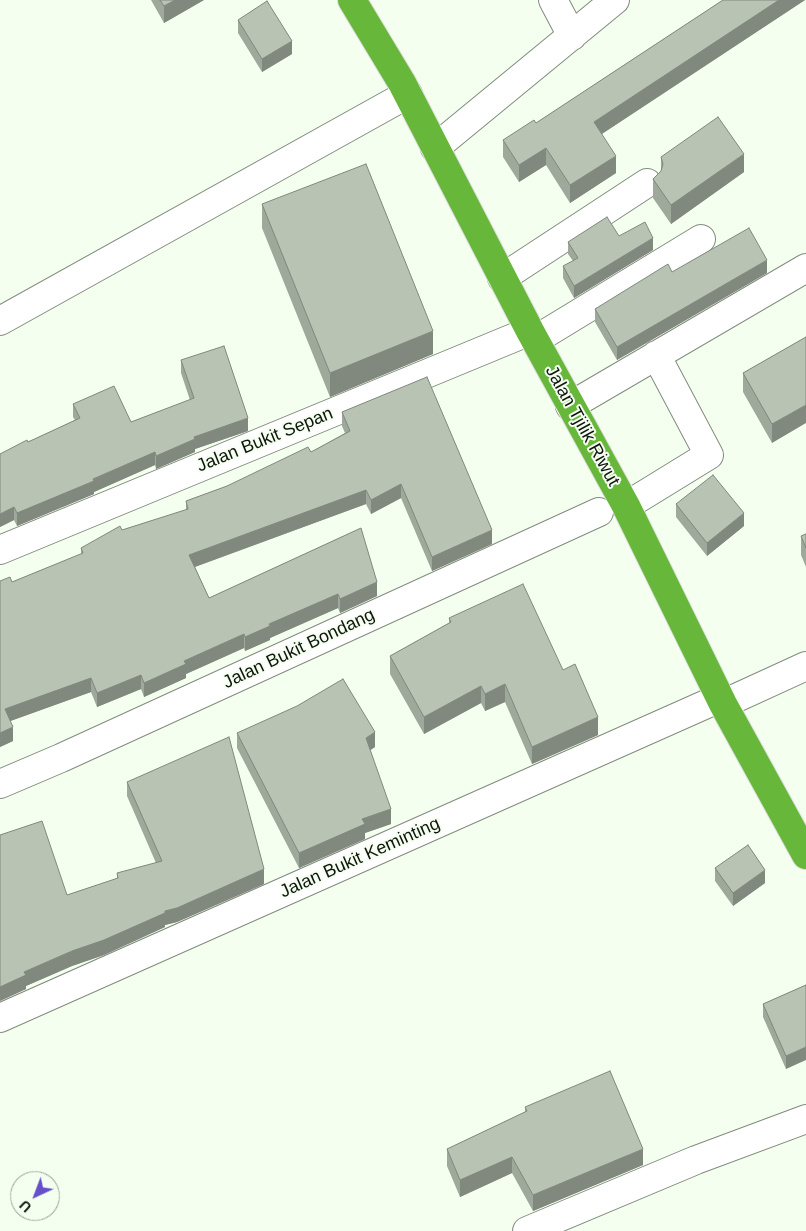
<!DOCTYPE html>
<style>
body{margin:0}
#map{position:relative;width:806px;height:1231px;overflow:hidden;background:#f4fff0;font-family:Arial,sans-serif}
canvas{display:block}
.north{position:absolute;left:10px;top:1171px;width:50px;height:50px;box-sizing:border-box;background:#f4fff0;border:1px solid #99a196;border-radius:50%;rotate:223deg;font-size:14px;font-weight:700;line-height:20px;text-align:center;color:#11150f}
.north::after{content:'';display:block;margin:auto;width:18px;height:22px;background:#6550c9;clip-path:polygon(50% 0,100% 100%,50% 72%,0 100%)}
</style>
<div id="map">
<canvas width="806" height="1231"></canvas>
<div class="north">U</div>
</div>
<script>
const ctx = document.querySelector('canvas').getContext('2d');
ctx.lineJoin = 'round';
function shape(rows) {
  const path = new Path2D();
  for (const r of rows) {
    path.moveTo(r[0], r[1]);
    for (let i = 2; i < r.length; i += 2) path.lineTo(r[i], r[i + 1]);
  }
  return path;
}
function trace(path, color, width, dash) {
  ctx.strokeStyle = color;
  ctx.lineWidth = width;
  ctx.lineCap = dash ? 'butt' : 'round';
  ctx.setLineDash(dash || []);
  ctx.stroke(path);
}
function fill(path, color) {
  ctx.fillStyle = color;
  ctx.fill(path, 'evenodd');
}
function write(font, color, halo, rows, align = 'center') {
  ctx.font = font + ' Arial,sans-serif';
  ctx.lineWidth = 4;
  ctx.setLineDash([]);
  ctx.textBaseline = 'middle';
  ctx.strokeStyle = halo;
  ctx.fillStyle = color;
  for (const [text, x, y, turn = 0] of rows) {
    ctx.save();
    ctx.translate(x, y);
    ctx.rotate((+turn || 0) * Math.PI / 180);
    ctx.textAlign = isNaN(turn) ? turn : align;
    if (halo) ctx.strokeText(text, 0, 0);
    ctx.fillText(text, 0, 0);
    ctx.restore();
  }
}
const minor = shape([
 [553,0,572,36],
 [435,148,615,0],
 [502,278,647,183],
 [0,321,408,94],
 [535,340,701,239],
 [570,406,806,268],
 [626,506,709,455,656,355],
 [0,550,530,331],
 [723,704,806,666],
 [0,784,61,758,599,512],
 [0,1018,720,698],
 [527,1231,696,1160,806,1119]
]);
const highway = shape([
 [352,0,402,83,530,331,626,506,723,704,806,855]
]);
const wall = shape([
 [151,0,204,0,164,23],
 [723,0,805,0,602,134,616,173,570,203,546,165,519,182,503,157,503,140,536,123],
 [238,20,292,54,262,72,238,33],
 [661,157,744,172,671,224,653,198,653,179,661,172],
 [262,204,433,354,330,397,262,228],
 [619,236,653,250,574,298,563,278,563,266,573,261,568,254,568,242],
 [672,272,767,273,617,360,595,322,595,309],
 [806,337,772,443,743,392,743,373],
 [181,360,248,431,195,449,195,452,156,469,155,465,94,492,94,494,17,526,14,520,0,527,28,442,75,420,73,417,73,404,131,422,190,400,181,373],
 [342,412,492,544,432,571,401,498,371,514,366,504,195,567,209,598,361,528,377,596,340,613,338,608,270,638,270,640,245,651,244,648,186,674,186,678,144,697,141,689,97,707,91,692,10,721,13,741,0,747,0,581,12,582,81,554,81,548,122,530,186,510,186,501,227,486,311,452,345,433,342,426],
 [676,504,744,526,707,556,676,517],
 [806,534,806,567,801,555,801,536],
 [449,618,563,670,598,735,532,764,505,702,485,711,481,703,424,734,390,674,390,656,449,623],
 [237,733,375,747,370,750,391,824,365,833,365,839,299,868,237,748],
 [127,782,264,884,177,922,165,925,165,927,104,955,72,966,26,986,26,989,0,1001,0,835,67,895,117,879,117,873,156,863,127,796],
 [715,868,765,883,733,906,715,881],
 [806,985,786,1069,763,1017,763,1004],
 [525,1107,643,1165,533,1211,512,1173,460,1197,447,1166,447,1149,525,1112]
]);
const shadedWall = shape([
 [175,0,204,0,164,23,164,6],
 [779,0,805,0,594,139,594,122],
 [292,41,292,54,262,72,262,59],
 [546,148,546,165,519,182,519,165],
 [744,154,744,172,671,224,671,205],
 [616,156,616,173,570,203,570,185],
 [653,238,653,250,574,298,574,286],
 [767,260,767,273,617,360,617,347],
 [433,331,433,354,330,397,330,373],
 [806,405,806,423,772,443,772,424],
 [248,418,248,431,195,449,195,452,156,469,156,456,194,437],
 [155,452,155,465,94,492,94,494,17,526,17,513],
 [401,484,401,498,371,514,371,500],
 [366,490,366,504,189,569,189,555],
 [14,507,14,520,0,527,0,514],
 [744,513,744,526,707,556,707,543],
 [492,530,492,544,432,571,432,557],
 [377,582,377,596,340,613,340,599],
 [338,594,338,608,270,638,270,640,245,651,245,637,269,624],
 [244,634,244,648,186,674,186,678,144,697,144,683,184,661],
 [141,675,141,689,97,707,97,693],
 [91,678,91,692,5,723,5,709],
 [505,684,505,702,485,711,485,694],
 [481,686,481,703,424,734,424,717],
 [598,717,598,735,532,764,532,747],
 [13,727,13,741,0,747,0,733],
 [375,732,375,747,366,753,366,738],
 [391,809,391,824,365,833,365,839,299,868,299,853,362,819],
 [264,869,264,884,177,922,165,925,165,927,104,955,72,966,26,986,26,989,0,1001,0,987,24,972,165,911],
 [765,870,765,883,733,906,733,893],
 [806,1047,806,1060,786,1069,786,1056],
 [643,1149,643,1165,533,1211,533,1195],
 [512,1157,512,1173,460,1197,460,1180]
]);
const building = shape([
 [160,0,175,0,164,6,160,0],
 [723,0,779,0,594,122,616,156,570,185,546,148,519,165,503,140,534,120,536,123,723,0],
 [267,1,292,41,262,59,238,20,267,1],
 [718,117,744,154,671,205,653,179,661,171,663,164,661,157,718,117],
 [366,164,433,331,330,373,262,204,366,164],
 [607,217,619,236,645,222,653,238,574,286,563,266,578,258,568,242,607,217],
 [749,228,767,260,617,347,595,309,668,264,672,272,749,228],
 [806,337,806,405,772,424,743,373,806,337],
 [224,346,248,418,194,437,195,439,156,456,155,452,93,479,94,481,17,513,14,507,0,514,0,454,27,440,28,442,80,418,73,404,114,386,131,422,194,398,181,360,224,346],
 [427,377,492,530,432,557,401,484,371,500,366,490,189,555,209,598,361,528,377,582,340,599,338,594,269,624,270,626,245,637,244,634,184,661,186,664,144,683,141,675,97,693,91,678,5,709,13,727,0,733,0,581,10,577,12,582,83,553,81,548,120,526,122,530,188,509,186,501,227,486,308,447,311,452,350,431,342,412,427,377],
 [713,475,744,513,707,543,676,504,713,475],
 [806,534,806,548,801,536,806,534],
 [523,584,563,670,575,664,598,717,532,747,505,684,485,694,481,686,424,717,390,656,451,622,449,618,523,584],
 [343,679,375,732,366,738,391,809,362,819,365,824,299,853,237,733,297,706,343,679],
 [229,737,264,869,177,908,165,911,165,913,104,940,72,951,24,972,26,975,0,987,0,835,42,821,67,895,118,878,117,873,162,861,127,782,229,737],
 [748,845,765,870,733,893,715,868,748,845],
 [806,985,806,1047,786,1056,763,1004,806,985],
 [610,1071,643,1149,533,1195,512,1157,460,1180,447,1149,527,1111,525,1107,610,1071]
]);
const streetNames = [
 ["Jalan Tjilik Riwut",582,426,61],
 ["Jalan Bukit Sepan",265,440,-22],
 ["Jalan Bukit Bondang",299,649,-25],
 ["Jalan Bukit Keminting",360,858,-24]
];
trace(minor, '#828c7e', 30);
trace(highway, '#dededd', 30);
trace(minor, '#fff', 28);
trace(highway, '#67b73b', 28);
fill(wall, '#9ea89b');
fill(shadedWall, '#81887e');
fill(building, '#b8c3b4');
trace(building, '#81887e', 1);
write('18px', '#11150f', '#f4fff0', streetNames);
</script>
